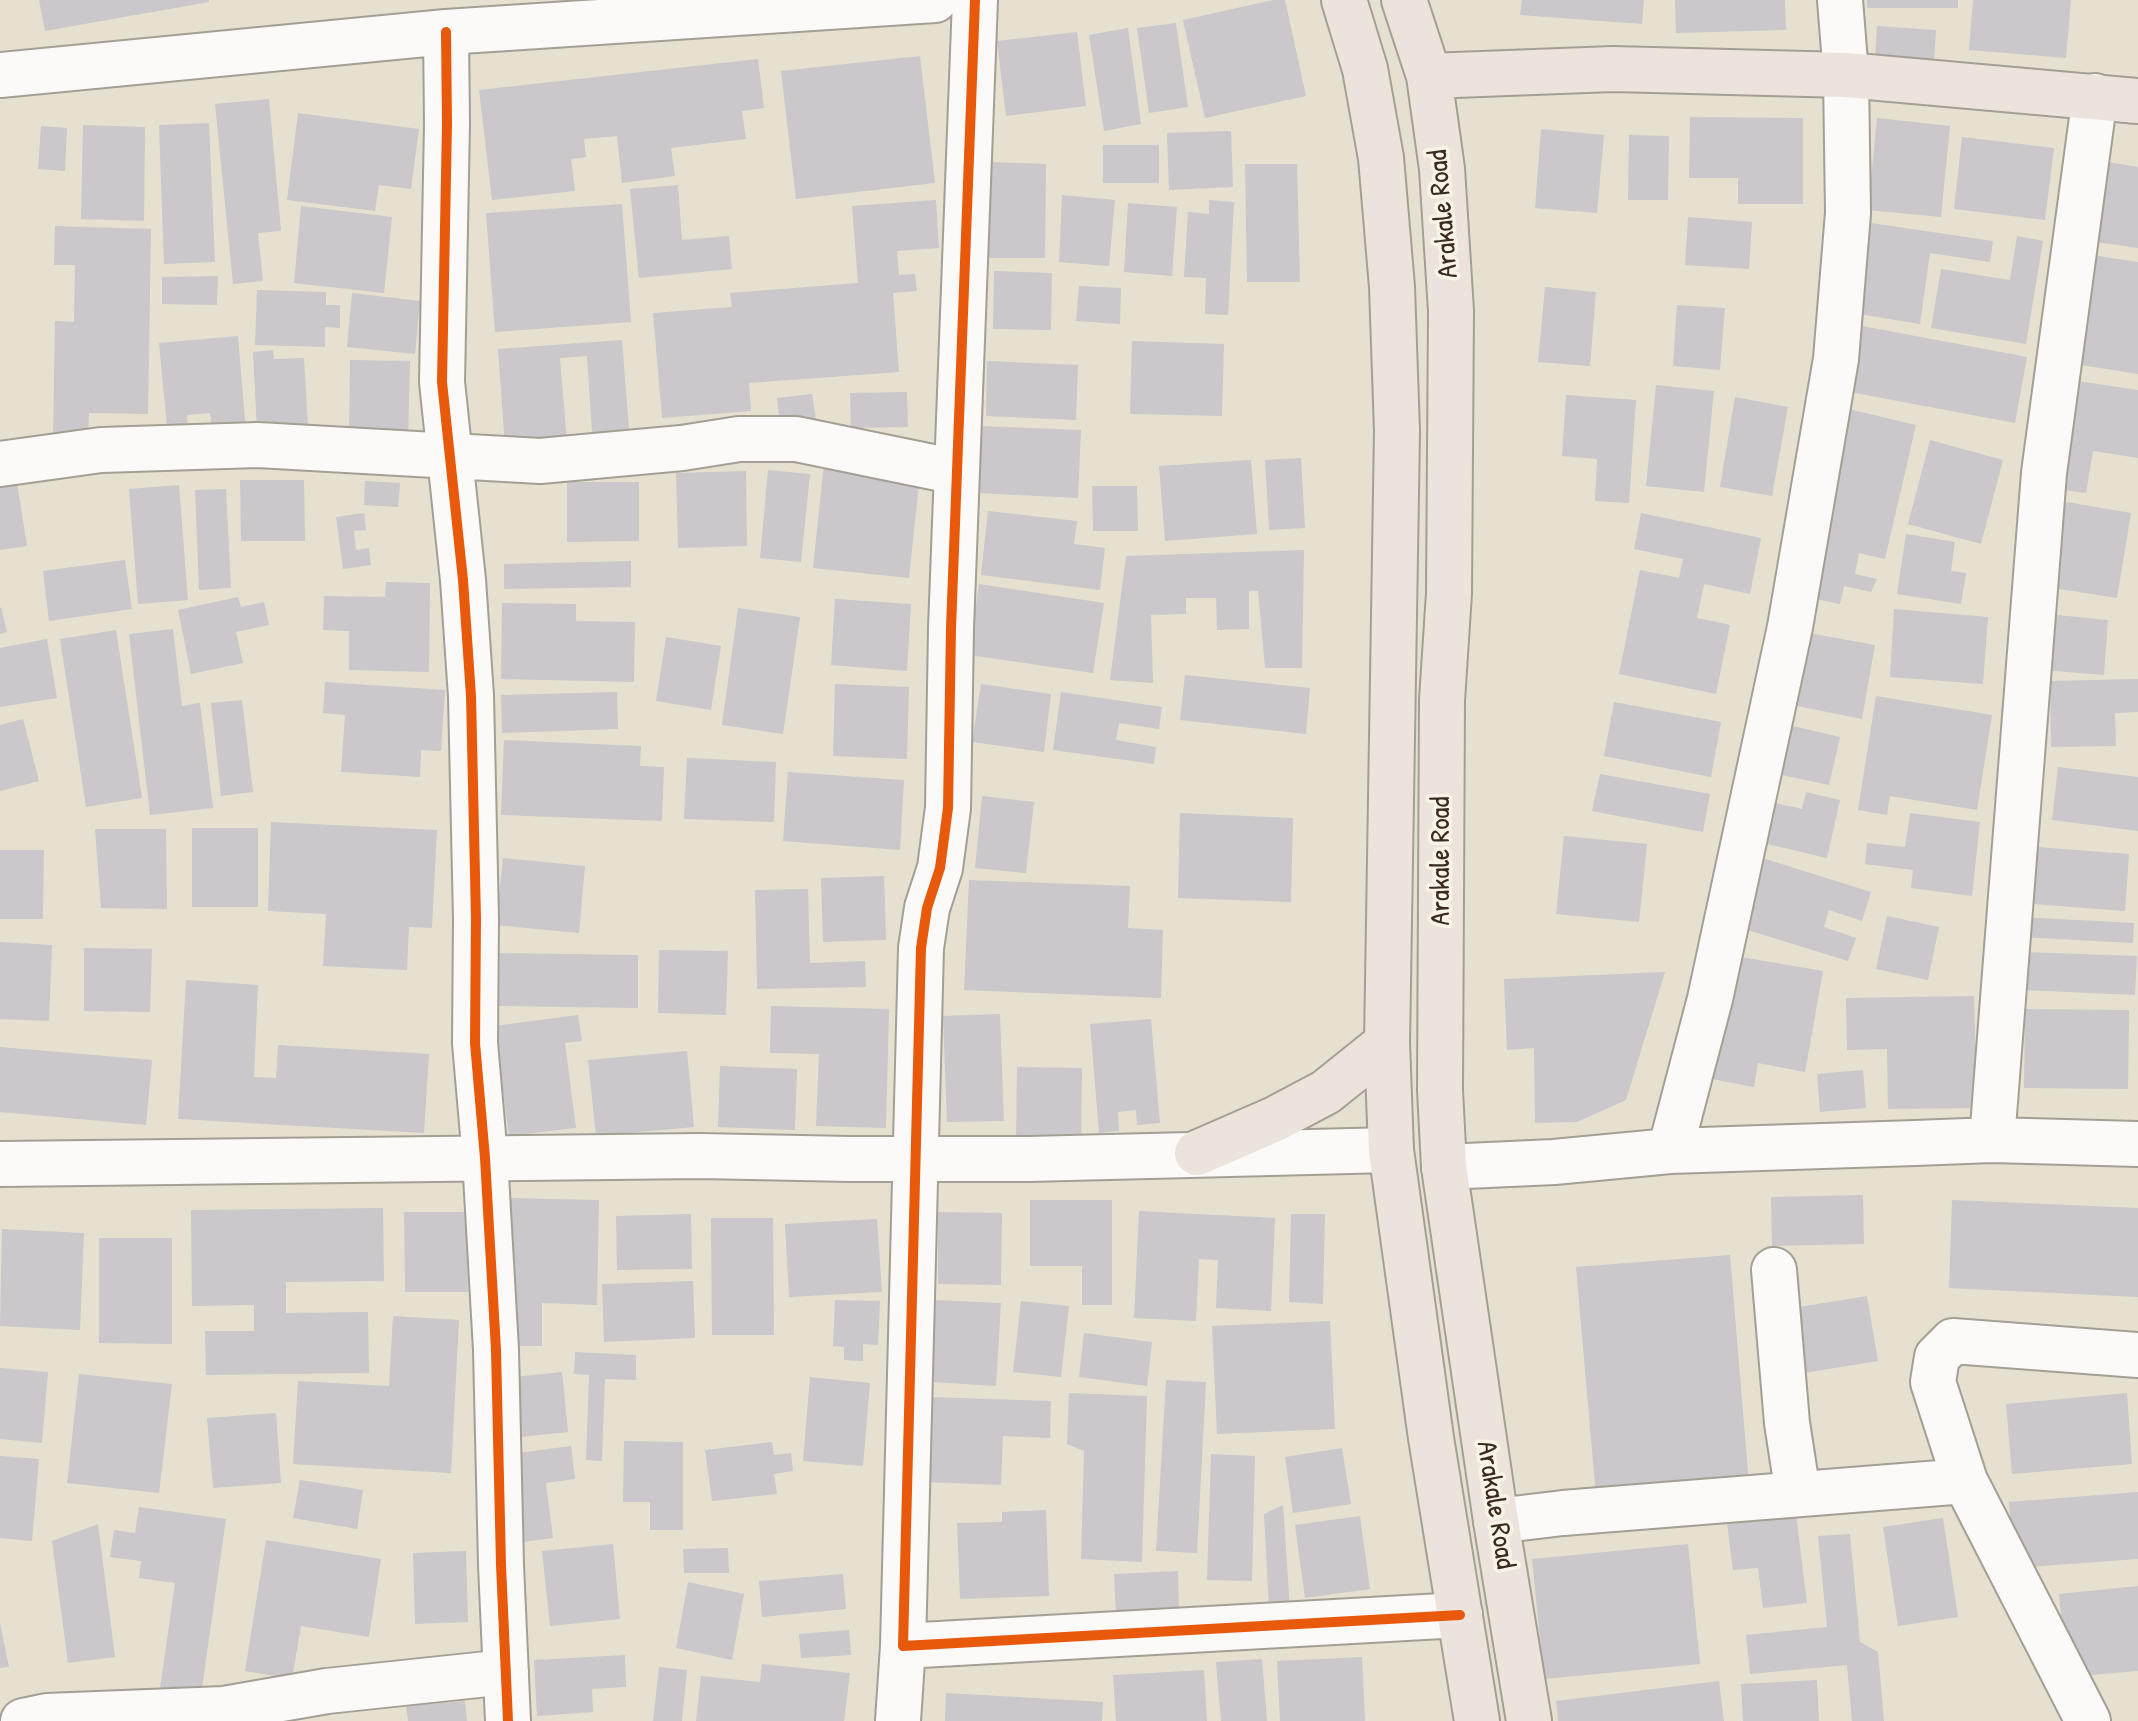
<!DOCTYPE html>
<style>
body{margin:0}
canvas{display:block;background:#e5e0d0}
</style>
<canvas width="2138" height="1721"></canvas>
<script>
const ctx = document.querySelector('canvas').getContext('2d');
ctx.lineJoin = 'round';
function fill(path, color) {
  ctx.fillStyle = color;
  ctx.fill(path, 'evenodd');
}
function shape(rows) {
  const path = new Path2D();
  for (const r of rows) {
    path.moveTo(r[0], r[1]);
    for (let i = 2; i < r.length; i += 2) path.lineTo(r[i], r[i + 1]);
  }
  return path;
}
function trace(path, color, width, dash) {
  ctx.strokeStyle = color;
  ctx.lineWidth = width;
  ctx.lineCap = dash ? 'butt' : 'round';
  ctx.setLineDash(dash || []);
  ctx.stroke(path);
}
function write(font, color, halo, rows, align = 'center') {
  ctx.font = font + ' "Patrick Hand",sans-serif';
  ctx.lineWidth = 7;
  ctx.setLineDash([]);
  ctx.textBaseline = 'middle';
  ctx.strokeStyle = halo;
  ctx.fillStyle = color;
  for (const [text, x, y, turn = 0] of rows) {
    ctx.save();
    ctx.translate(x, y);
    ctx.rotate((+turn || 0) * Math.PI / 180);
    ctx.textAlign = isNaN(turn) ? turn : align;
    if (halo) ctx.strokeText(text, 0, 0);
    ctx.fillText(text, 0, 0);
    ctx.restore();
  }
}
const building = shape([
 [39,0,209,0,209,2,45,31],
 [1273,0,1285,0,1306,96,1205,118,1183,20],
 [1522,0,1644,0,1642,24,1520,15],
 [1675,0,1785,0,1786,30,1676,33],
 [1867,0,1958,0,1958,8,1867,8],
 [1973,0,2071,0,2066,58,1969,50],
 [1176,23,1188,107,1149,113,1137,28],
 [1877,26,1936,30,1934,62,1875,57],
 [1128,28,1141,124,1104,131,1089,35],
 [1077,32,1086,106,1006,116,997,41],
 [920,56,935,183,796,199,781,71],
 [758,59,764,108,742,111,746,139,671,148,675,176,622,183,617,136,584,139,586,157,571,159,575,191,492,200,479,90],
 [269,99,281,231,258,233,263,281,233,284,215,104],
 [298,113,419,129,411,189,379,185,375,211,287,200],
 [1690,117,1803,118,1803,204,1738,204,1738,178,1689,178],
 [1877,118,1950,126,1941,217,1868,210],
 [209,123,215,262,164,264,159,125],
 [83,125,145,127,144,221,81,219],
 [41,126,67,128,65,171,38,169],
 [1541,129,1604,135,1597,213,1535,208],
 [1231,131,1233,187,1169,190,1167,133],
 [1629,135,1669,136,1668,200,1628,200],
 [1962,137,2054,148,2045,220,1954,209],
 [1103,145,1159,145,1159,183,1103,183],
 [2095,160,2138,167,2138,248,2082,240],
 [990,162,1046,164,1045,258,989,258],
 [1245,164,1297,164,1300,282,1247,282],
 [678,185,682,240,729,236,732,269,639,278,630,189],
 [1062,195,1115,200,1109,266,1059,262],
 [936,200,939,248,897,251,899,275,915,274,917,291,893,293,899,372,749,383,751,411,662,418,653,313,732,307,730,293,858,283,852,206],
 [1209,200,1234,202,1228,315,1205,314,1206,278,1184,277,1188,212,1209,214],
 [1128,203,1177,207,1172,276,1124,272],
 [622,204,631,322,495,332,486,213],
 [301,206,392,217,384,293,294,283],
 [1688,217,1752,222,1749,269,1685,265],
 [1871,223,1993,241,1990,262,1930,253,1920,324,1858,314],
 [55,226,151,229,148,414,89,413,88,439,53,438,55,321,74,322,75,265,54,265],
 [2017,236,2043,241,2026,344,1931,328,1941,269,2010,280],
 [2078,253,2138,262,2138,374,2062,362],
 [994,271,1052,273,1051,330,993,329],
 [218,276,217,305,162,304,162,277],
 [1079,286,1121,288,1120,324,1076,321],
 [1545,287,1596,292,1590,366,1538,362],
 [257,290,326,292,326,305,340,305,340,328,325,327,325,347,255,345],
 [352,293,420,301,415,354,347,347],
 [1677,305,1725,308,1720,370,1673,366],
 [1862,326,2027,357,2015,423,1850,392],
 [238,336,246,432,213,435,210,413,187,415,189,437,168,438,159,343],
 [622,340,629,429,592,432,587,356,560,358,567,442,505,446,498,349],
 [1132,341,1224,344,1222,416,1130,414],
 [273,350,274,359,304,358,308,427,257,430,253,352],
 [350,360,410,361,408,441,349,440],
 [987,361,1078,365,1076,420,986,416],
 [2071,380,2138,390,2138,458,2093,451,2086,493,2056,489],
 [1656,385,1714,391,1704,492,1646,486],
 [907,392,908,427,851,428,850,393],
 [812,394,816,420,780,425,777,398],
 [1566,395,1636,400,1629,503,1595,501,1597,459,1562,456],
 [1735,397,1788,407,1772,496,1720,487],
 [1844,408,1916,425,1885,559,1859,553,1855,574,1877,579,1871,592,1844,586,1840,604,1801,596],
 [980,426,1081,430,1078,498,977,493],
 [1930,440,2003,460,1981,544,1908,524],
 [1301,458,1305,528,1269,530,1265,460],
 [1251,460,1257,534,1165,541,1159,466],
 [824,464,920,474,909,578,813,568],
 [768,470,810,474,801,562,760,558],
 [746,471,747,546,678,548,676,473],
 [240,480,304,480,305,541,241,541],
 [365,481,400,483,398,507,364,505],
 [567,482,639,482,639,541,567,542],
 [17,483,27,546,0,550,0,486],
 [179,485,188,600,138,604,129,489],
 [1092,486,1137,486,1138,531,1093,531],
 [226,489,231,588,199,590,195,490],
 [2055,500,2131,513,2117,598,2040,586],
 [988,511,1077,521,1074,544,1105,548,1100,590,981,575],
 [364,513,366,530,354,531,356,550,369,548,371,565,343,569,336,517],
 [1641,513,1761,538,1750,594,1704,584,1697,618,1730,625,1716,694,1619,674,1640,570,1679,578,1683,559,1634,549],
 [1906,534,1955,542,1951,571,1966,573,1961,604,1897,594],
 [1304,550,1302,668,1265,668,1258,591,1249,591,1249,629,1217,630,1216,598,1186,598,1186,614,1151,615,1153,683,1110,680,1126,556],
 [125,560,132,609,49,621,43,571],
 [631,561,631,587,504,589,504,564],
 [386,582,430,583,429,672,349,670,349,631,323,630,324,596,385,597],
 [979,584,1104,603,1093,673,969,655],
 [238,597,241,607,264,602,269,625,236,632,243,663,191,674,178,610],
 [835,599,911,604,907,671,831,665],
 [502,603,576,604,576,621,635,622,634,682,501,679],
 [1,607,7,632,0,634,0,608],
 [738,608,800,617,783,734,722,725],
 [1894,609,1988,617,1983,684,1890,677],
 [2047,614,2108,620,2104,675,2042,670],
 [173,629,182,706,200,703,213,808,150,815,129,634],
 [116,630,142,798,86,807,60,639],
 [1809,633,1875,645,1862,719,1797,706],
 [666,637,721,646,711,710,656,701],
 [47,639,57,698,0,707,0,648],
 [1185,675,1310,688,1306,734,1180,720],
 [2138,679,2138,712,2115,713,2116,746,2051,747,2050,681],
 [325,682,445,690,441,751,421,750,420,777,341,772,345,715,323,713],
 [835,684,909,687,907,759,833,756],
 [981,684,1051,694,1044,752,972,742],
 [617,692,618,729,502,733,501,695],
 [1061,692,1162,707,1159,729,1119,723,1116,740,1156,747,1154,764,1053,750],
 [1876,696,1992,715,1977,810,1890,796,1887,815,1858,810],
 [242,700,253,792,221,796,211,703],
 [1614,702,1721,722,1711,777,1604,756],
 [23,719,39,781,0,791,0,725],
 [1784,724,1840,737,1829,785,1773,773],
 [504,740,641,746,640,766,664,767,662,821,501,815],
 [687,758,776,762,774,822,684,819],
 [2058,767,2138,777,2138,831,2052,820],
 [788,772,904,780,900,850,783,841],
 [1600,774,1710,794,1703,832,1592,811],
 [1806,792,1840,800,1827,858,1763,843,1771,802,1802,809],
 [982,796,1034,802,1026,873,975,868],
 [1180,813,1293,818,1291,902,1178,898],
 [1910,813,1980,822,1972,896,1911,888,1913,870,1865,864,1867,843,1905,847],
 [271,822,437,830,432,928,409,927,407,970,323,966,326,914,268,911],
 [192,828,258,828,258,907,192,907],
 [95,829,166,829,167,909,101,908],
 [1564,836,1647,844,1639,922,1556,914],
 [2037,847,2129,854,2125,911,2033,904],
 [0,850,44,850,43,919,0,919],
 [1759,857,1871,892,1862,921,1829,910,1824,927,1856,938,1848,961,1738,927],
 [503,858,585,866,579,933,496,925],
 [884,876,886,940,823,942,821,878],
 [969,880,1130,886,1128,928,1163,930,1161,998,964,990],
 [808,889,810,963,865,961,866,987,757,989,755,890],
 [1887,916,1939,927,1928,980,1876,969],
 [2021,917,2134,923,2133,943,2020,937],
 [0,942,52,945,49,1021,0,1019],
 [84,948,152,949,150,1012,84,1011],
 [659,950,728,951,726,1015,658,1013],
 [2025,952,2137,956,2135,995,2023,990],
 [500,953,638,955,638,1008,499,1006],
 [1735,956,1823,971,1805,1072,1758,1063,1754,1087,1712,1079],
 [1665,972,1626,1100,1577,1122,1535,1123,1534,1048,1507,1050,1504,979],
 [186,980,258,985,254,1077,276,1078,278,1045,429,1054,424,1133,178,1119],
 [1974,996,1977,1108,1888,1109,1887,1049,1847,1050,1846,998],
 [771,1006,889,1009,886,1128,816,1126,819,1054,770,1053],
 [2025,1009,2129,1010,2128,1089,2024,1088],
 [1000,1014,1004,1121,947,1122,943,1016],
 [578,1015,582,1041,565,1043,576,1128,509,1136,494,1026],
 [1151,1019,1160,1123,1137,1125,1136,1110,1118,1112,1119,1131,1099,1133,1090,1024],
 [0,1047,152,1060,146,1125,0,1112],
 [687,1051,694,1127,596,1136,588,1060],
 [720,1066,797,1069,795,1130,718,1127],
 [1017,1067,1082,1068,1081,1142,1016,1141],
 [1863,1070,1866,1108,1820,1112,1817,1074],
 [1863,1195,1864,1244,1772,1246,1771,1197],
 [509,1198,599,1200,597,1305,542,1303,542,1346,505,1346],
 [1030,1200,1112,1200,1112,1305,1082,1305,1082,1266,1030,1266],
 [1952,1200,2138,1208,2138,1297,1949,1288],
 [383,1208,384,1281,286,1282,286,1313,368,1312,369,1373,206,1375,205,1331,254,1331,254,1305,192,1306,191,1210],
 [1139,1211,1275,1218,1271,1311,1216,1308,1218,1260,1199,1259,1196,1321,1134,1318],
 [404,1212,466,1212,468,1292,405,1292],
 [938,1212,1002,1213,1001,1285,938,1284],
 [691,1214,692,1269,617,1270,616,1216],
 [1291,1214,1325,1214,1323,1304,1289,1302],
 [711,1218,773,1218,774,1335,712,1335],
 [877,1219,882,1292,789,1297,785,1224],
 [2,1229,84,1233,80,1330,0,1326],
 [99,1238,172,1238,172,1344,99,1343],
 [1730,1255,1749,1484,1596,1496,1576,1267],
 [693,1281,695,1338,604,1342,602,1284],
 [1867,1296,1878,1361,1804,1373,1793,1308],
 [835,1300,880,1301,878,1345,863,1344,863,1361,844,1360,844,1347,833,1346],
 [934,1300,1001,1303,996,1386,931,1382],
 [1021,1301,1069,1306,1061,1377,1013,1372],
 [393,1316,459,1320,451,1473,293,1464,298,1381,389,1386],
 [1330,1321,1335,1429,1217,1434,1212,1326],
 [1084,1333,1152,1342,1147,1386,1079,1377],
 [575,1352,636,1355,636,1380,605,1379,602,1461,586,1460,589,1375,574,1374],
 [0,1368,48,1372,42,1443,0,1439],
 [562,1372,568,1432,510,1438,504,1378],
 [79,1374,172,1384,159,1493,67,1483],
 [810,1377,870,1383,863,1466,803,1461],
 [1166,1380,1206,1382,1197,1553,1156,1551],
 [1069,1393,1147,1396,1142,1562,1081,1559,1084,1451,1067,1444],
 [2127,1393,2132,1464,2012,1474,2006,1404],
 [928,1397,1051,1401,1050,1438,1003,1436,1001,1485,925,1482],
 [276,1413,281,1483,213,1488,207,1418],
 [624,1441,683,1442,683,1530,650,1530,650,1502,623,1502],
 [772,1442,774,1455,791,1453,793,1471,774,1474,777,1494,712,1501,705,1450],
 [571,1446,575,1479,546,1483,553,1538,523,1542,511,1454],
 [1342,1448,1351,1504,1293,1513,1285,1457],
 [1211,1454,1255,1456,1252,1581,1207,1580],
 [0,1456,39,1459,32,1541,0,1538],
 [300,1480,363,1490,357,1529,293,1518],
 [2138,1492,2138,1559,2014,1568,2009,1502],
 [1283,1505,1290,1609,1269,1609,1264,1514],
 [139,1507,226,1519,201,1695,160,1689,175,1583,139,1578,141,1561,110,1557,114,1530,135,1533],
 [1046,1510,1049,1596,960,1599,957,1523,1002,1522,1002,1512],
 [1796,1514,1807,1603,1763,1608,1758,1568,1733,1570,1727,1523],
 [1360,1516,1370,1589,1305,1598,1295,1525],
 [1943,1518,1958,1617,1898,1626,1883,1527],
 [98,1524,115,1657,68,1663,52,1541],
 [1850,1534,1860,1642,1878,1652,1884,1721,1852,1721,1847,1665,1750,1674,1746,1635,1827,1627,1818,1536],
 [266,1540,381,1559,369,1637,301,1626,292,1679,245,1671],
 [613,1544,620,1619,550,1626,542,1551],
 [1688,1544,1700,1664,1544,1679,1532,1559],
 [728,1548,729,1573,684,1573,683,1549],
 [466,1551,468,1622,415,1624,413,1553],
 [1178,1571,1179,1610,1116,1612,1114,1574],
 [843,1574,846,1609,762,1617,759,1581],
 [688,1582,744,1594,732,1660,676,1648],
 [2138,1586,2138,1671,2067,1677,2059,1594],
 [0,1623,9,1667,0,1668],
 [849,1630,851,1655,801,1658,799,1634],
 [625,1655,626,1687,592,1689,593,1712,537,1716,534,1660],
 [1362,1657,1365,1721,1280,1721,1277,1661],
 [1262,1659,1267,1721,1221,1721,1216,1662],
 [762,1664,850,1673,844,1721,696,1721,701,1676,760,1682],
 [659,1667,687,1670,682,1721,653,1721],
 [1204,1670,1207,1721,1116,1721,1113,1675],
 [1817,1680,1819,1721,1743,1721,1741,1684],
 [1719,1681,1724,1721,1558,1721,1556,1701],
 [946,1693,1103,1702,1102,1721,945,1721],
 [465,1701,467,1721,408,1721,406,1706]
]);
const minor = shape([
 [975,0,951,628,948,808,940,868,927,908,921,948,903,1646,1460,1615],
 [446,32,447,124,442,382,463,580,471,696,476,919,475,1043,485,1158,496,1350,501,1565,508,1721],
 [0,75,446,32,935,0],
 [0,464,101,450,258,445,540,461,682,448,739,439,796,439,957,472],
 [1992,1140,2044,473,2095,96],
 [1670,1151,1710,999,1790,627,1836,359,1848,213,1846,75,1840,0],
 [0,1164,699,1156,851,1159,1029,1159,1391,1150],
 [1444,1167,1554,1162,1670,1151,1915,1143,1992,1140,2138,1144],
 [1774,1270,1787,1423,1798,1494],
 [1965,1481,1933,1382,1937,1357,1953,1341,2138,1355],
 [1496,1521,1563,1513,1965,1481,2088,1721],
 [23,1721,47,1716,224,1709,327,1691,506,1672],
 [898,1721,903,1646]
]);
const major = shape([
 [1344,0,1365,69,1381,158,1392,287,1397,431,1387,1043,1391,1150,1431,1438,1477,1721],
 [1404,0,1429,76,1442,169,1451,311,1449,593,1442,700,1440,1090,1444,1167,1496,1521,1529,1721],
 [1429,76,1613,69,1846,75,2138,101],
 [1197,1153,1275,1119,1326,1092,1387,1043]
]);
const cycleway = shape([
 [975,0,951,628,948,808,940,868,927,908,921,948,903,1646,1460,1615],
 [446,32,447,124,442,382,463,580,471,696,476,919,475,1043,485,1158,496,1350,501,1565,508,1721]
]);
const streetNames = [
 ["Arakale Road",1444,214,-95],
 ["Arakale Road",1442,861,-90],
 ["Arakale Road",1495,1505,81]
];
fill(building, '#cbc7ca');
trace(minor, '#a49f95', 48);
trace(major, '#a49f95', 48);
trace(minor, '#fbfaf8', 44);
trace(major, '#ece4dc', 44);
trace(cycleway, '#e8590c', 10);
write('28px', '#3b2a1e', '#f7f3e8', streetNames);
</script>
